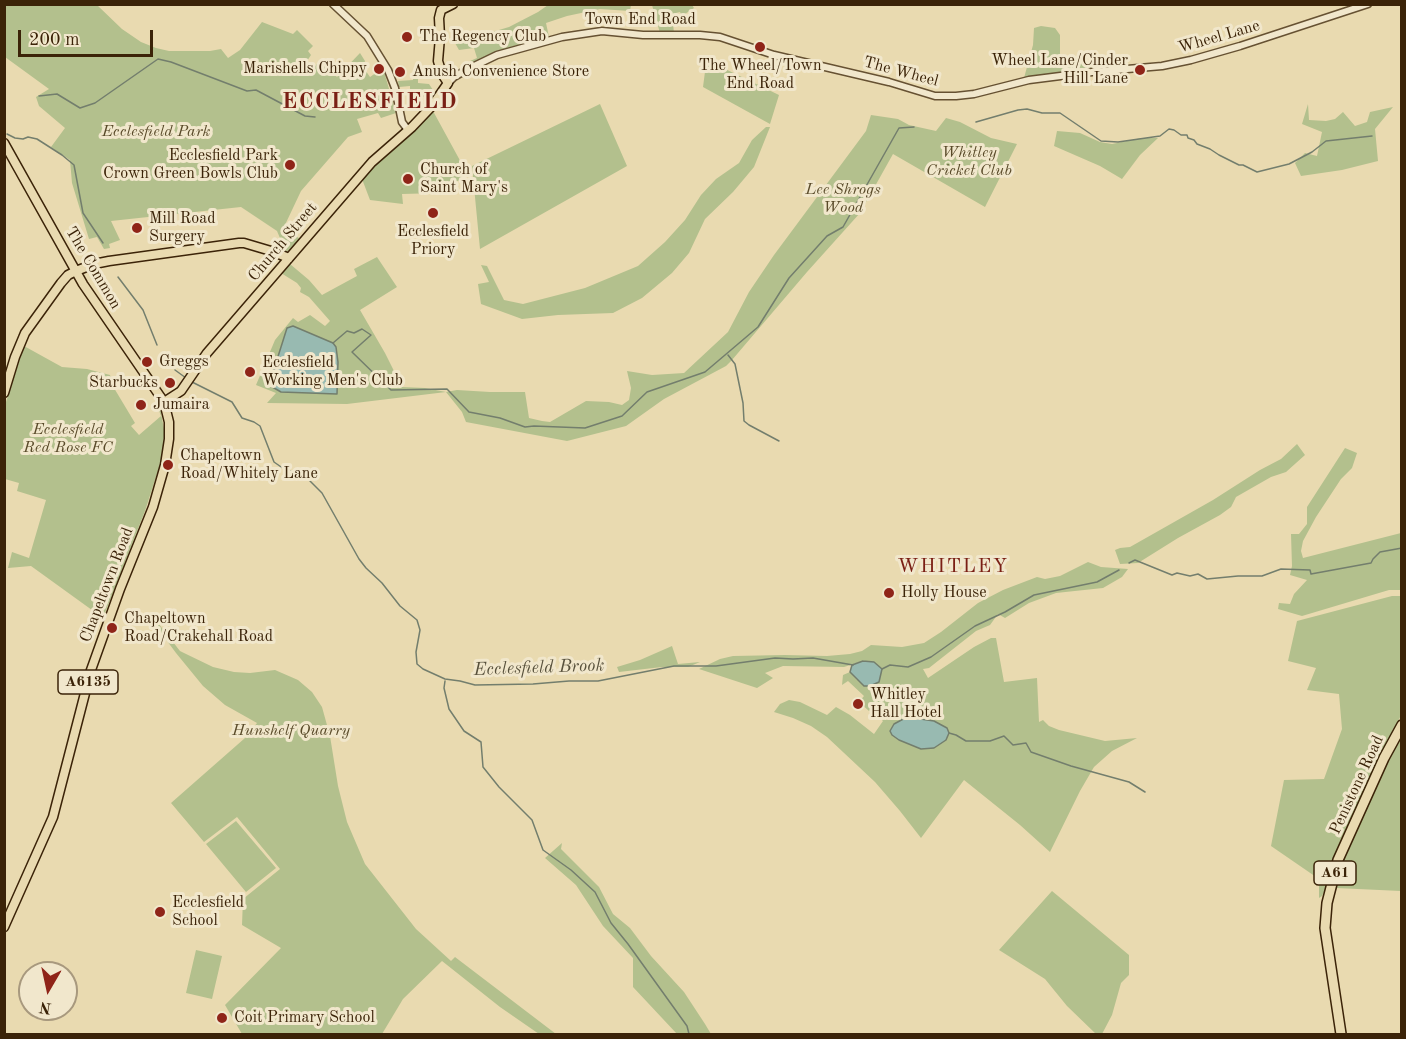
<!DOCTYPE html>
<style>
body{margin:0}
#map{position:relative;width:1406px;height:1039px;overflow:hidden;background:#e9dab0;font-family:"Old Standard TT",serif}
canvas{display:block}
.frame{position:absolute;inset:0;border:6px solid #3b2308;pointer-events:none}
.north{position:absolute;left:18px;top:961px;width:60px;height:60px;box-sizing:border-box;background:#f1e7cc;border:2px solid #a8997e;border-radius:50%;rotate:189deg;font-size:16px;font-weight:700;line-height:24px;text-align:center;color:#3b2308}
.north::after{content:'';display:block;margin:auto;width:21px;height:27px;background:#8f2418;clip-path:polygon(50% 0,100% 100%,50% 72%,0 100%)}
.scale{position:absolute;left:18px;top:30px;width:135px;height:27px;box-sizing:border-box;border:3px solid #3b2308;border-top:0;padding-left:8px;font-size:18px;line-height:21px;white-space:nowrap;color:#3b2308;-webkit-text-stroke:4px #f1e7cc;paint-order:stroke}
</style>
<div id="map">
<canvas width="1406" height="1039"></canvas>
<div class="frame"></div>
<div class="north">N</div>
<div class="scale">200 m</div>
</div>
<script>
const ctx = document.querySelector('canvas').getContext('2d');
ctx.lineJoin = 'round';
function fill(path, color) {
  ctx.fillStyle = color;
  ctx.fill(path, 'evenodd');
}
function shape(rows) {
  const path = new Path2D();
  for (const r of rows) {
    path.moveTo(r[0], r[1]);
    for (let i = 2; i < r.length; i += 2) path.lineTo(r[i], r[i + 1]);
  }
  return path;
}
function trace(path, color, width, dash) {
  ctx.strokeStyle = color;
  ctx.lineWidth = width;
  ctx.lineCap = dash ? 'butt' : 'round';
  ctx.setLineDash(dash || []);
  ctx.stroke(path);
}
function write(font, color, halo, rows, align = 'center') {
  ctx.font = font + ' "Old Standard TT",serif';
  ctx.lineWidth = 6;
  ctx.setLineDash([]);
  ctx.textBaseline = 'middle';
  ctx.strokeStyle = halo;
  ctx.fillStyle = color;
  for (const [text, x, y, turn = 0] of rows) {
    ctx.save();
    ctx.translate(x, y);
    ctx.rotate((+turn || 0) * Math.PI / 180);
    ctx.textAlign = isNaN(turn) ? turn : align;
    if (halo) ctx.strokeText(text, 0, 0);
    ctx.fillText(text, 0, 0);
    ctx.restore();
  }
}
const green = shape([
 [4,5,97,5,122,29,141,42,156,48,169,51,210,51,221,49,228,58,240,50,262,22,293,34,297,30,313,46,308,51,311,55,303,67,310,73,319,61,337,77,360,53,365,61,363,67,370,77,383,68,396,113,381,118,378,113,357,119,362,132,348,137,301,191,284,227,300,239,288,251,276,249,282,243,277,231,241,207,111,221,120,240,109,244,110,248,104,249,97,237,89,239,72,183,70,160,51,147,65,128,39,106,36,97,49,89,5,57],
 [548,5,631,5,630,11,600,9,567,16,546,23,549,37,514,46,484,57,471,63,470,61,477,58,474,48,459,50,455,43,509,27,538,12],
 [652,5,692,5,694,8,682,16,680,12,672,14,674,33,660,33],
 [1041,26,1055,28,1060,35,1060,55,1066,65,1095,61,1095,69,1066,74,1024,78,1033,45,1034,28],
 [706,64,717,65,779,95,770,124,703,87],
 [418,76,418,83,429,84,433,90,428,96,426,95,414,104,410,102,410,86,399,87,398,81,413,80,413,77],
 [600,104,627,166,480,249,472,166],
 [1308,104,1309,120,1326,121,1335,119,1343,112,1355,126,1367,122,1370,112,1393,107,1375,129,1378,161,1342,170,1301,176,1295,163,1305,153,1317,156,1322,132,1302,124],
 [433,111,463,166,464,179,451,183,444,186,440,193,402,194,403,204,370,200,362,179,378,159],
 [871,115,898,119,909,125,936,131,946,118,960,122,991,138,1017,144,985,207,893,154,860,213,807,272,732,360,726,366,664,399,626,426,567,441,466,422,462,412,446,392,347,404,267,403,276,393,256,385,275,340,293,318,298,322,310,315,325,326,330,321,309,297,300,292,301,288,297,283,281,273,290,264,309,280,322,295,357,276,354,269,377,257,397,287,360,310,385,353,402,387,425,388,446,392,457,390,490,392,525,392,529,418,542,421,550,422,586,401,609,402,622,405,629,400,631,388,627,371,652,375,684,373,728,332,749,292,774,255,866,131],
 [766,127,770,127,754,167,733,192,705,219,689,253,672,273,642,298,613,313,558,315,522,319,481,304,478,284,489,282,481,265,487,266,504,300,523,304,585,288,638,266,665,242,685,220,701,195,716,179,739,163,752,140],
 [1057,131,1080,133,1100,142,1112,144,1141,138,1158,138,1140,155,1122,179,1100,166,1054,146],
 [24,346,62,367,87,369,110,375,114,388,135,423,131,426,139,435,161,416,156,402,157,400,160,408,164,429,165,443,164,457,161,461,145,511,103,618,31,566,8,568,12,552,29,558,46,500,17,491,19,483,5,479,5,405],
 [1297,444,1305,455,1286,472,1271,477,1236,497,1231,507,1220,515,1178,538,1138,563,1120,564,1115,550,1120,548,1130,547,1213,500,1260,470,1281,459],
 [1345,448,1357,453,1352,468,1341,479,1316,517,1303,541,1301,551,1303,558,1401,533,1401,590,1389,590,1302,616,1278,609,1279,603,1290,604,1294,594,1307,580,1290,575,1292,566,1291,534,1299,534,1307,524,1307,507],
 [1088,562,1101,567,1128,569,1122,577,1103,588,1056,593,1029,603,1005,618,998,614,990,625,976,631,929,668,923,669,928,678,974,647,991,638,996,638,1004,682,1037,678,1039,722,1043,720,1049,726,1059,730,1105,741,1137,738,1112,751,1094,767,1080,791,1050,852,1020,825,964,780,921,838,900,811,875,782,827,737,811,726,793,718,774,712,780,704,789,700,800,702,827,715,836,707,850,715,874,734,883,721,876,714,879,710,874,706,869,711,859,702,864,696,848,681,842,685,843,675,850,672,857,680,879,682,882,669,863,661,844,667,783,666,765,673,773,678,757,688,699,669,720,659,733,656,785,655,827,656,850,654,862,651,871,645,902,647,924,643,941,632,978,603,1003,590,1037,577,1045,579,1060,576],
 [1392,596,1401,596,1401,715,1335,860,1330,880,1322,896,1319,898,1319,879,1271,846,1284,780,1324,779,1342,729,1339,694,1307,690,1316,668,1288,661,1297,621],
 [151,614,180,651,184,653,213,667,234,672,250,673,275,670,298,680,312,692,322,707,330,736,338,786,347,822,365,864,416,929,451,961,455,957,556,1034,539,1034,500,1007,442,961,403,999,382,1034,242,1034,225,1005,281,948,242,925,243,899,280,869,237,817,204,842,171,803,245,738,257,723,225,705,203,686,176,653,150,618],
 [672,646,678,664,700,662,688,667,662,667,619,672,617,667,640,660],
 [1401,740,1401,891,1336,888,1341,862,1393,751],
 [236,821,276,868,246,892,206,844],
 [562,843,561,849,599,887,613,914,630,928,651,956,684,992,705,1024,711,1034,677,1034,633,987,633,958,603,926,576,885,545,858],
 [1052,891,1129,955,1129,975,1121,983,1112,1015,1102,1034,1096,1034,1067,1006,1045,979,999,950],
 [196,950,222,956,212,999,186,993]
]);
const water = shape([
 [293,326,333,343,336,347,338,362,337,394,281,392,269,385,287,328,293,326],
 [863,661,874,662,882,669,879,682,870,686,864,686,850,672,852,665,863,661],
 [907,717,934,721,947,728,949,733,946,740,934,748,921,749,899,740,892,735,890,731,894,724,907,717]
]);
const stream = shape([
 [39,96,57,94,80,108,95,103,158,59,171,62,247,91,256,90,305,116,315,117],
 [976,122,1018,110,1027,109,1042,113,1060,113,1101,141,1118,142,1160,136,1169,129,1174,130,1181,135,1187,135,1188,138,1194,140,1197,144,1210,149,1219,155,1239,165,1243,165,1257,172,1289,164,1312,152,1326,141,1372,136],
 [7,134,15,138,23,139,28,137,37,139,62,155,74,165,83,213,103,243],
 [118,277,143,310,157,345],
 [333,343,347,331,354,333,362,329,371,335,352,352,391,390,447,389,469,412,500,418,525,427,534,426,585,428,622,416,647,392,705,372,758,327,789,278,827,236,843,227,899,128,914,127],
 [728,355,735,364,743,403,744,421,749,425,779,441],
 [175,370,186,378],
 [192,382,232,402,242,418,254,422,260,426,274,462,284,469,306,477,322,493,359,559,366,568,382,583,400,606,417,620,420,630,416,652,417,664,423,669,445,679,460,681,475,685,533,684,569,681,598,681,674,666,716,666,775,658,793,659,813,658,853,665],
 [1129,563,1135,560,1172,575,1177,573,1190,576,1198,574,1207,579,1238,576,1262,576,1281,569,1310,570,1311,574,1371,563,1373,559,1380,552,1402,548],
 [882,669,890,665,908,667,931,657,975,626,1005,612,1034,595,1097,582,1119,570],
 [445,681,444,688,449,709,464,731,481,742,483,767,499,787,532,820,543,850,571,870,595,892,611,923,628,944,687,1026,689,1034],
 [949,733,956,735,966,741,990,741,1004,736,1013,745,1026,743,1031,752,1071,766,1129,782,1145,792]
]);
const minor = shape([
 [333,4,367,36,388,70,395,88,402,122,408,130],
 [448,83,454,77,468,69,497,55,562,37,602,31,643,35,700,35,720,37,774,55,889,82,935,96,956,96,974,94,1029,80,1092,72,1162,66,1191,60,1240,46,1368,4]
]);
const major = shape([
 [4,143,83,284,164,402,169,422,169,439,165,465,153,507,120,589,91,670,53,817,4,927],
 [4,393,15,357,25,333,61,283,68,275,76,271,94,264,109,261,239,243,244,243,271,251,289,258],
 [164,402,181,391,207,353,372,162,412,127,432,106,448,83,442,74,438,61,440,37,439,18,441,10,453,4]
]);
const highway = shape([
 [1341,1034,1325,928,1327,903,1338,860,1384,758,1402,725]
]);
const markers = [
 [407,37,6,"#8f2418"],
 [760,47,6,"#8f2418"],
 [379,69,6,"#8f2418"],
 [1140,70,6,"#8f2418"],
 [400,72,6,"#8f2418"],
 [290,165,6,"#8f2418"],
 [408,179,6,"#8f2418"],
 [433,213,6,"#8f2418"],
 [137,228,6,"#8f2418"],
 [147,362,6,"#8f2418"],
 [250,372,6,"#8f2418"],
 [170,383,6,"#8f2418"],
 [141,405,6,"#8f2418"],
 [168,465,6,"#8f2418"],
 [889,593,6,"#8f2418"],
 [112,628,6,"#8f2418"],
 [858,704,6,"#8f2418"],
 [160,912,6,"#8f2418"],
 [222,1018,6,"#8f2418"]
];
const shields = [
 [88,682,60],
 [1335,873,42]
];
const shieldNames = [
 ["A6135",88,682],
 ["A61",1335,873]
];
const streetNames = [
 ["Town End Road",640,20],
 ["Wheel Lane",1219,37,-16],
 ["The Wheel",901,72,15],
 ["Church Street",283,242,-50],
 ["The Common",93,268,59],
 ["Chapeltown Road",107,585,-69],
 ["Penistone Road",1357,785,-65]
];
const poiNames = [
 ["The Regency Club",419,37],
 ["Wheel Lane/Cinder",1128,61,"right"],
 ["Hill Lane",1128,79,"right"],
 ["The Wheel/Town",760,66,"center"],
 ["End Road",760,84,"center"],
 ["Marishells Chippy",367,69,"right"],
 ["Anush Convenience Store",412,72],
 ["Ecclesfield Park",278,156,"right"],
 ["Crown Green Bowls Club",278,174,"right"],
 ["Church of",420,170],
 ["Saint Mary's",420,188],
 ["Mill Road",149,219],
 ["Surgery",149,237],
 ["Ecclesfield",433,232,"center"],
 ["Priory",433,250,"center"],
 ["Greggs",159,362],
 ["Ecclesfield",262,363],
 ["Working Men's Club",262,381],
 ["Starbucks",158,383,"right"],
 ["Jumaira",153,405],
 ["Chapeltown",180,456],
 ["Road/Whitely Lane",180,474],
 ["Holly House",901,593],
 ["Chapeltown",124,619],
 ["Road/Crakehall Road",124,637],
 ["Whitley",870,695],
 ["Hall Hotel",870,713],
 ["Ecclesfield",172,903],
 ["School",172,921],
 ["Coit Primary School",234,1018]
];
const parkNames = [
 ["Ecclesfield Park",156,132],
 ["Whitley",969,153],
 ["Cricket Club",969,171],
 ["Lee Shrogs",843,190],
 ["Wood",843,208],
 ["Ecclesfield",68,430],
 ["Red Rose FC",68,448],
 ["Hunshelf Quarry",291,731]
];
const waterNames = [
 ["Ecclesfield Brook",539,668,-2]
];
const quarterNames = [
 ["WHITLEY",953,567]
];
const districtNames = [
 ["ECCLESFIELD",370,102]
];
fill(green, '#b3c08d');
fill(water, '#98bab1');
trace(water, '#737e6d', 1.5);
trace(stream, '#737e6d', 1.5);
trace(minor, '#665132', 9);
trace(major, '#3b2308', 11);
trace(highway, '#3b2308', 12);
trace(minor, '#f1e7cc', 6);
trace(major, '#e9dab0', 8);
trace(highway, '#e9dab0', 9);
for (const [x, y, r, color] of markers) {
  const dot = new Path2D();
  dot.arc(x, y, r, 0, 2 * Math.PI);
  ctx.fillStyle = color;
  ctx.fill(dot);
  trace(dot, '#f1e7cc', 2);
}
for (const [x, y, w] of shields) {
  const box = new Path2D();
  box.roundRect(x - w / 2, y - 12, w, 24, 4.5);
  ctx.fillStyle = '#f1e7cc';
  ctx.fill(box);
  trace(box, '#3b2308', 1.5);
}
write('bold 15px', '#3b2308', null, shieldNames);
write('16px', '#3b2308', '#f1e7cc', streetNames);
write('16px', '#3b2308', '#f1e7cc', poiNames, 'left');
write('italic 16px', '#594a29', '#f1e7cc', parkNames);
write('italic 18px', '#57503b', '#f1e7cc', waterNames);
ctx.letterSpacing = '1.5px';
write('20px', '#7a1f14', '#f1e7cc', quarterNames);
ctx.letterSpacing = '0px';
ctx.letterSpacing = '1.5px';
write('bold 22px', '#7a1f14', '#f1e7cc', districtNames);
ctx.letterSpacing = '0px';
</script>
